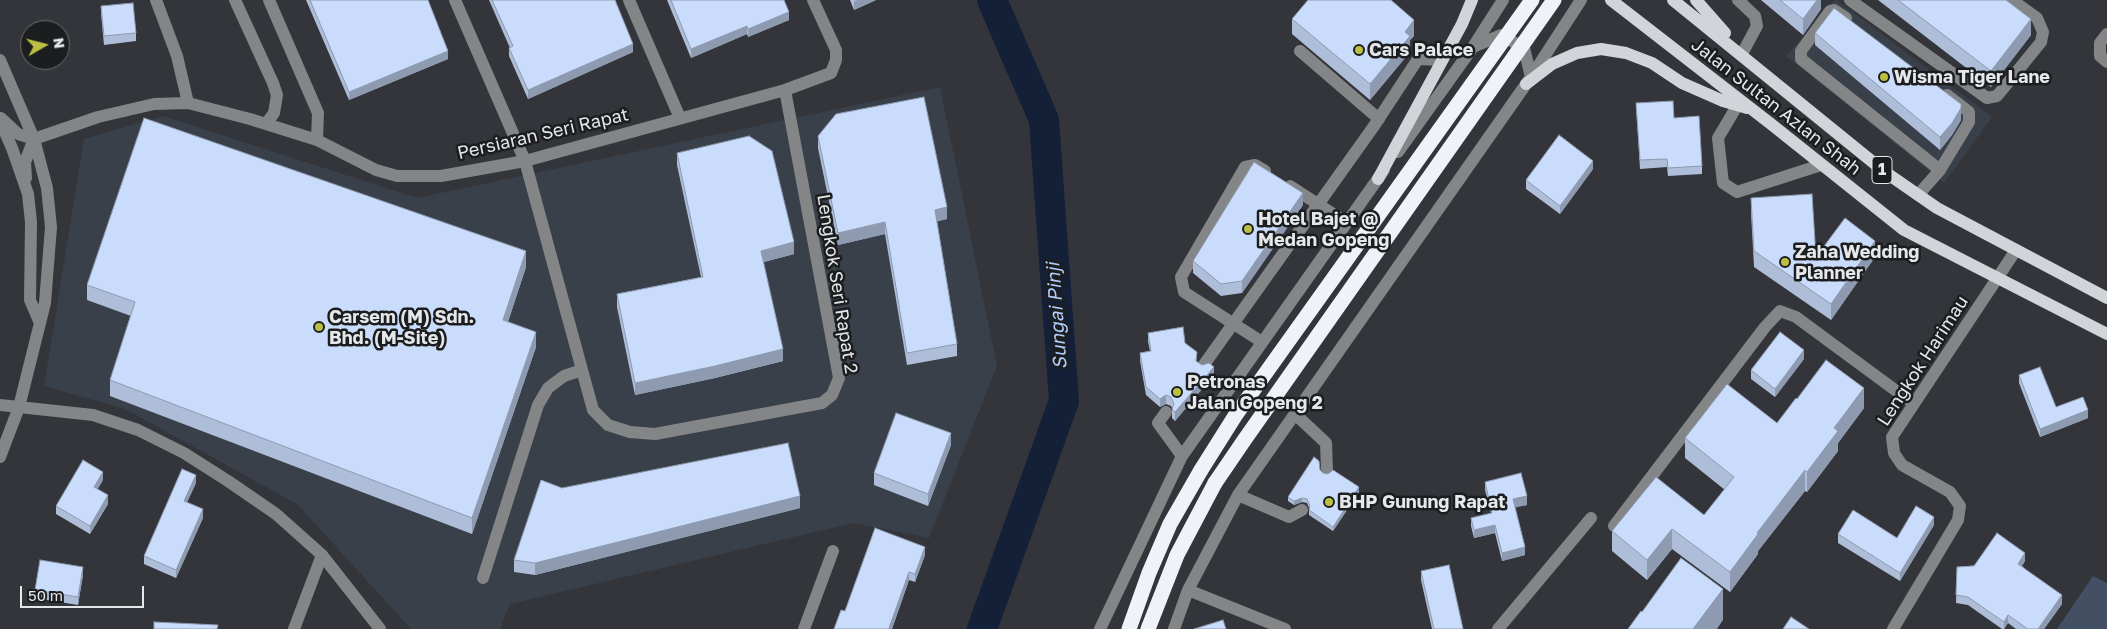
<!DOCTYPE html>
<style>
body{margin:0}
#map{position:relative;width:2107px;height:629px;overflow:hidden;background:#33353a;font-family:"Golos Text",sans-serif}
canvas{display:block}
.north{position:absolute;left:20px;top:20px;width:50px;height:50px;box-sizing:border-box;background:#1c1d1f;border:1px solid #6c6e70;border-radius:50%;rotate:82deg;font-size:14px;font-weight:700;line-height:20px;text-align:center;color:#e5e7ea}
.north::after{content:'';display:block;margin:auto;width:18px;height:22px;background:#bbc044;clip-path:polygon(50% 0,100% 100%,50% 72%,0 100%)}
.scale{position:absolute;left:20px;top:586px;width:124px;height:22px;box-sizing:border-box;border:2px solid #e5e7ea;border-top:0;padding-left:6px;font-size:15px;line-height:18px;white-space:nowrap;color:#e5e7ea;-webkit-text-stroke:4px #1c1d1f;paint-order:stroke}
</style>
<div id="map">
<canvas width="2107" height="629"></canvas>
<div class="north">N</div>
<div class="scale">50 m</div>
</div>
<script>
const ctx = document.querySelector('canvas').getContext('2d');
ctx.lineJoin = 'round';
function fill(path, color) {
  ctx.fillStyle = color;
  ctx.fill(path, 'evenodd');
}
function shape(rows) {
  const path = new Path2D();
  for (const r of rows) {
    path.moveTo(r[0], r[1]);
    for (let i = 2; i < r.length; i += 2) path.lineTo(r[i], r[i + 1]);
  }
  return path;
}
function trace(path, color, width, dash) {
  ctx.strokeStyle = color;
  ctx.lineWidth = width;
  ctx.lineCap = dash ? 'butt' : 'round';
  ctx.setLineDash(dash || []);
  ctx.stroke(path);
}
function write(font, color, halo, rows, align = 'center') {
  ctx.font = font + ' "Golos Text",sans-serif';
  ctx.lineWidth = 5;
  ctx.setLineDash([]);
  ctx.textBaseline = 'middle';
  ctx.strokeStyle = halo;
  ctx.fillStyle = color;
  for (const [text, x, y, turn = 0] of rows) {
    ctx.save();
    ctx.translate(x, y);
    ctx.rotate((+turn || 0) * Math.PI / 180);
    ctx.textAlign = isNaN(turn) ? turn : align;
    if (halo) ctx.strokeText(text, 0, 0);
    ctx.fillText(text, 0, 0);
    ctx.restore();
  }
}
const built = shape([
 [1835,0,1837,0,1992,117,1944,183,1786,56],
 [940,87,997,366,929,538,853,523,510,604,500,629,411,629,297,504,125,409,44,386,84,139,163,116,417,198]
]);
const green = shape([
 [2093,576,2107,583,2107,629,2057,629]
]);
const river = shape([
 [982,629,1064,401,1044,120,992,0]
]);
const minor = shape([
 [156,0,177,56,188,103],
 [235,0,273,83,277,95,274,113,266,124],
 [269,0,318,113,317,140],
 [455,0,525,161,593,410,608,425,630,432,655,434,822,403,832,395,839,378,785,90],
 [629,0,680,118],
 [1738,0,1755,16,1757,26,1743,52],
 [1850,0,1987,98,1997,96,2041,42,2043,32,2037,18,2012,0],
 [1846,18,1834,10,1830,11,1801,51,1801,59,1940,170],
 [2107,34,2100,43,2100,56,2107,62],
 [1473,47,1501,35,1524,48,1531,77],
 [1300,51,1379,119],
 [0,60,34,139,47,188,51,227,45,303,19,407,0,457],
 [1737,106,1718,138,1723,183,1737,192,1821,165],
 [1,118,18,134,34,139],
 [0,121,12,148,28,194,31,222,30,300,39,321],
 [34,139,98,117,154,104,188,103,250,119,317,140,376,170,397,176,441,176,525,161,785,90,831,73,836,60,836,50,813,0],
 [1398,152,1473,47,1503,0],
 [26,178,25,162,34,139],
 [1290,186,1347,223],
 [1918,195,1940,170,1969,122,1969,112,1947,95],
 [1262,342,1184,292,1181,277,1245,167,1255,165,1265,171],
 [1203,366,1374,126,1418,59,1442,60],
 [0,405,93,415,138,430,184,453,228,481,276,514,322,555,380,629],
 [1166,412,1158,423,1182,456],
 [1295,414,1326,443,1327,470],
 [1238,495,1289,517,1302,510],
 [1614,526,1765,327,1780,311,1796,317,1914,404],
 [483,578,538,405,548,388,564,376,582,370],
 [1188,590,1285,629],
 [294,629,322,555],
 [804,629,833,551],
 [1100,629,1182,456,1384,170],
 [1174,629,1188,590,1238,495,1531,77,1581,0],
 [1498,629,1591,518],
 [1893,629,1958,520,1960,506,1950,492,1902,465,1894,453,1892,437,2016,250]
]);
const major = shape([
 [1611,0,1771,124,1904,230,2107,334],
 [1673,0,1885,172,1937,208,2107,298],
 [1696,0,1725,33],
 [1526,84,1552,64,1577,53,1601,49,1626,53,1652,63,1682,83,1723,101,1747,108],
 [1378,179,1462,24,1472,0]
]);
const highway = shape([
 [1129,629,1149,573,1170,524,1201,470],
 [1148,629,1177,555,1215,483]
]);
const highwayBridge = shape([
 [1201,470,1235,416,1532,0],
 [1215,483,1245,439,1554,0]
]);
const wall = shape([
 [306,0,428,0,448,59,349,100],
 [489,0,615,0,633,52,528,99,509,56,509,48,510,48],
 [667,0,784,0,789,20,748,37,747,34,691,58],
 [850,0,876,0,854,10],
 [1761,0,1821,0,1821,9,1803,35],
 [1878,0,2006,0,2031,35,1991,87],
 [101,6,136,33,136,41,104,45,101,14],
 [1292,19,1414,36,1410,40,1410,52,1370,100,1292,34],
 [1815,33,1961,120,1952,135,1940,150,1815,45],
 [1636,103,1674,118,1702,166,1702,174,1668,176,1667,167,1640,169],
 [818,136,947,219,937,221,957,344,957,356,907,365,885,234,838,245,818,148],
 [677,153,794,254,763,262,783,361,715,378,635,395,617,307,617,294,701,277,677,165],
 [1593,169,1560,214,1526,189,1526,180],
 [1751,198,1816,257,1875,257,1831,320,1754,267,1751,213],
 [1303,205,1242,293,1221,296,1193,273,1193,261],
 [526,267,508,322,536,347,472,534,110,396,110,380,131,316,87,300,87,285],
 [1148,333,1185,343,1197,362,1214,375,1175,421,1172,418,1172,408,1171,406,1166,404,1160,407,1146,395,1140,361,1140,353,1150,351,1148,342],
 [1804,359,1775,397,1751,379,1751,370],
 [2019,375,2056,407,2088,418,2040,437,2019,383],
 [1797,399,1864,408,1838,443,1838,451,1807,492,1805,491,1758,551,1758,554,1730,592,1672,549,1647,580,1612,551,1612,531,1704,515,1725,490,1685,458,1685,438,1777,423],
 [951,445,928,506,874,485,874,473],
 [1320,470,1323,473,1359,492,1333,531,1309,515,1309,508,1307,503,1302,502,1294,505,1288,501,1288,497],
 [103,480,97,489,108,504,90,534,56,514,56,506],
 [1485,482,1527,505,1515,507,1525,555,1502,561,1495,533,1474,538,1471,526,1471,518,1491,513,1485,490],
 [196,483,187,502,203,518,176,578,144,564,144,556],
 [562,488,800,508,535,575,514,572,514,560],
 [1934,525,1900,581,1838,543,1838,534,1897,538],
 [925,555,915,582,909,580,892,629,845,611],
 [2025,561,2022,566,2062,604,2044,629,2016,629,2008,623,2004,629,2002,629,1968,605,1956,603,1957,567],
 [1421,571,1463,629,1432,629,1421,580],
 [83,575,78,605,35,598,35,590]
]);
const shadedWall = shape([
 [858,0,876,0,854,10,854,1],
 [1817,0,1821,0,1821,9,1803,35,1803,19],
 [789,12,789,20,748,37,748,29],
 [2031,19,2031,35,1991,87,1991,71],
 [1414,20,1414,36,1410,40,1410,52,1370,100,1370,84,1405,32],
 [747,26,747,34,691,58,691,49],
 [633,44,633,52,528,99,528,90],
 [448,51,448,59,349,100,349,92],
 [1961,108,1961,120,1952,135,1940,150,1940,137],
 [1593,161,1593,169,1560,214,1560,206],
 [1303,193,1303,205,1242,293,1242,281],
 [947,207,947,219,935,222,935,210],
 [885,222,885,234,838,245,838,233],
 [1875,241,1875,257,1831,320,1831,304],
 [794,242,794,254,761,263,761,251],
 [526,251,526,267,503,336,503,320],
 [536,332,536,347,472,534,472,518],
 [783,349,783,361,715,378,635,395,635,383],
 [1804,350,1804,359,1775,397,1775,389],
 [1214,367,1214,375,1175,421,1175,412],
 [1864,388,1864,408,1838,443,1838,451,1807,492,1807,472,1834,428],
 [1166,395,1166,404,1160,407,1160,399],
 [2088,410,2088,418,2040,437,2040,429],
 [951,433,951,445,928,506,928,494],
 [1805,470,1805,491,1758,551,1758,554,1730,592,1730,572,1757,533],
 [103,472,103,480,94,496,94,487],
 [196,475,196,483,184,509,184,501],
 [1359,487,1359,492,1333,531,1333,527],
 [108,495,108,504,90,534,90,526],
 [800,496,800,508,535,575,535,563],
 [1527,496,1527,505,1513,508,1513,499],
 [1302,498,1302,502,1294,505,1294,501],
 [203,509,203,518,176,578,176,570],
 [1934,517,1934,525,1900,581,1900,573],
 [1495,525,1495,533,1474,538,1474,530],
 [1672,529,1672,549,1647,580,1647,560],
 [925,547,925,555,915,582,915,574],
 [1525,547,1525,555,1502,561,1502,553],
 [2025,553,2025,561,2018,572,2018,564],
 [83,567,83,575,78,605,78,597],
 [909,572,909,580,892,629,889,628],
 [1723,589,1723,620,1717,629,1693,629],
 [2062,595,2062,604,2044,629,2038,629],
 [2008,615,2008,623,2004,629,2004,622]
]);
const building = shape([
 [310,0,428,0,448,51,349,92,310,0],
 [492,0,615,0,633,44,528,90,509,48,513,46,492,0],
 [671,0,784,0,789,12,748,29,747,26,691,49,671,0],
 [1308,0,1391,0,1414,20,1405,32,1410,36,1370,84,1292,19,1308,0],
 [1780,0,1817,0,1803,19,1780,0],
 [1898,0,2006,0,2031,19,1991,71,1898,0],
 [133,3,136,33,104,36,101,6,133,3],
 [1834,8,1961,104,1961,108,1952,123,1940,137,1815,33,1834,8],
 [924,97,947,207,935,210,957,344,907,353,885,222,838,233,818,136,836,114,924,97],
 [1673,101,1674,118,1699,116,1702,166,1668,168,1667,159,1640,160,1636,103,1673,101],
 [144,118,526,251,503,320,536,332,472,518,110,380,135,302,87,285,144,118],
 [1559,135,1593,161,1560,206,1526,180,1559,135],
 [749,136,772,151,794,242,761,251,783,349,715,366,635,383,617,294,703,277,677,153,749,136],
 [1254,162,1303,193,1242,281,1221,284,1193,261,1254,162],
 [1812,194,1816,257,1845,218,1875,241,1831,304,1754,251,1751,198,1812,194],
 [1183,327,1185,343,1197,352,1196,361,1202,365,1209,363,1214,367,1175,412,1172,409,1174,404,1171,397,1166,395,1160,399,1146,387,1140,353,1151,351,1148,333,1183,327],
 [1780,332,1804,350,1775,389,1751,370,1780,332],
 [1826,360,1864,388,1834,428,1838,431,1807,472,1805,470,1757,533,1758,534,1730,572,1672,529,1647,560,1612,531,1656,477,1704,515,1734,477,1685,438,1727,384,1777,423,1796,398,1797,399,1826,360],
 [2040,367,2056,407,2083,397,2088,410,2040,429,2019,375,2040,367],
 [896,413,951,433,928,494,874,473,896,413],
 [788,443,800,496,535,563,514,560,541,480,562,488,788,443],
 [1314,457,1319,461,1320,470,1323,473,1328,474,1333,470,1359,487,1333,527,1309,510,1310,506,1307,499,1302,498,1294,501,1288,497,1314,457],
 [83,460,103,472,94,487,108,495,90,526,56,506,83,460],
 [182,469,196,475,184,501,203,509,176,570,144,556,182,469],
 [1521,473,1527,496,1513,499,1525,547,1502,553,1495,525,1474,530,1471,518,1492,513,1485,482,1521,473],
 [1916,506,1934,517,1900,573,1838,534,1853,510,1897,538,1916,506],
 [875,528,925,547,915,574,909,572,889,628,892,629,834,629,841,610,845,611,875,528],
 [1997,533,2025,553,2018,564,2062,595,2038,629,2028,629,2008,615,2004,622,1968,597,1956,595,1957,567,1974,566,1997,533],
 [1681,558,1723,589,1693,629,1628,629,1641,611,1642,612,1681,558],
 [40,560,83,567,78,597,35,590,40,560],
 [1449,565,1463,629,1434,629,1421,571,1449,565],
 [1791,617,1809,629,1783,629,1791,617],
 [1223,620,1226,629,1194,629,1223,620],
 [154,622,218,625,217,629,154,629,154,622]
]);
const markers = [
 [1359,50,5,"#bbc044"],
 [1884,77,5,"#bbc044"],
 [1248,229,5,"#bbc044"],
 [1785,262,5,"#bbc044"],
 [319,327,5,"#bbc044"],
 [1177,392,5,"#bbc044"],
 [1329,502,5,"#bbc044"]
];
const shields = [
 [1882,170,20]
];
const shieldNames = [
 ["1",1882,170]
];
const poiNames = [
 ["Cars Palace",1369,50],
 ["Wisma Tiger Lane",1894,77],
 ["Hotel Bajet @",1258,219],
 ["Medan Gopeng",1258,240],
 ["Zaha Wedding",1795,252],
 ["Planner",1795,273],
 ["Carsem (M) Sdn.",329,317],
 ["Bhd. (M-Site)",329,338],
 ["Petronas",1187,382],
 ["Jalan Gopeng 2",1187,403],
 ["BHP Gunung Rapat",1339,502]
];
const streetNames = [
 ["Jalan Sultan Azlan Shah",1776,107,38],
 ["Persiaran Seri Rapat",543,134,-13],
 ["Lengkok Seri Rapat 2",837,284,81],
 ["Lengkok Harimau",1923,361,-57]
];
const waterNames = [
 ["Sungai Pinji",1057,316,-94]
];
fill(built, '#3a404a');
fill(green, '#434f63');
trace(river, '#142037', 30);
trace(minor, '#838587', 12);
trace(major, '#d1d4d9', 12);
trace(highway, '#eff3f9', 15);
trace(highwayBridge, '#eff3f9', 15);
fill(wall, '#aebdd8');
fill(shadedWall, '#8d9ab0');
fill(building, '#cadcfb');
trace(building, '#8d9ab0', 1);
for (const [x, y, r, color] of markers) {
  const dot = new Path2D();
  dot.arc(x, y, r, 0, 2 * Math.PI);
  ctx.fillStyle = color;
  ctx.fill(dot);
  trace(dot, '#1c1d1f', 2);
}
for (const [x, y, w] of shields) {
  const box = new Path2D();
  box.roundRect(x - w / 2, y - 13.5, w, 27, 4);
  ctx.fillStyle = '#1c1d1f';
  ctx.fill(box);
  trace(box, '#e5e7ea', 1);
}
write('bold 16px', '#e5e7ea', null, shieldNames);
write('bold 18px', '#e5e7ea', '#1c1d1f', poiNames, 'left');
write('18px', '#e5e7ea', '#1c1d1f', streetNames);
write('italic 19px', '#afccfe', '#1c1d1f', waterNames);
</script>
